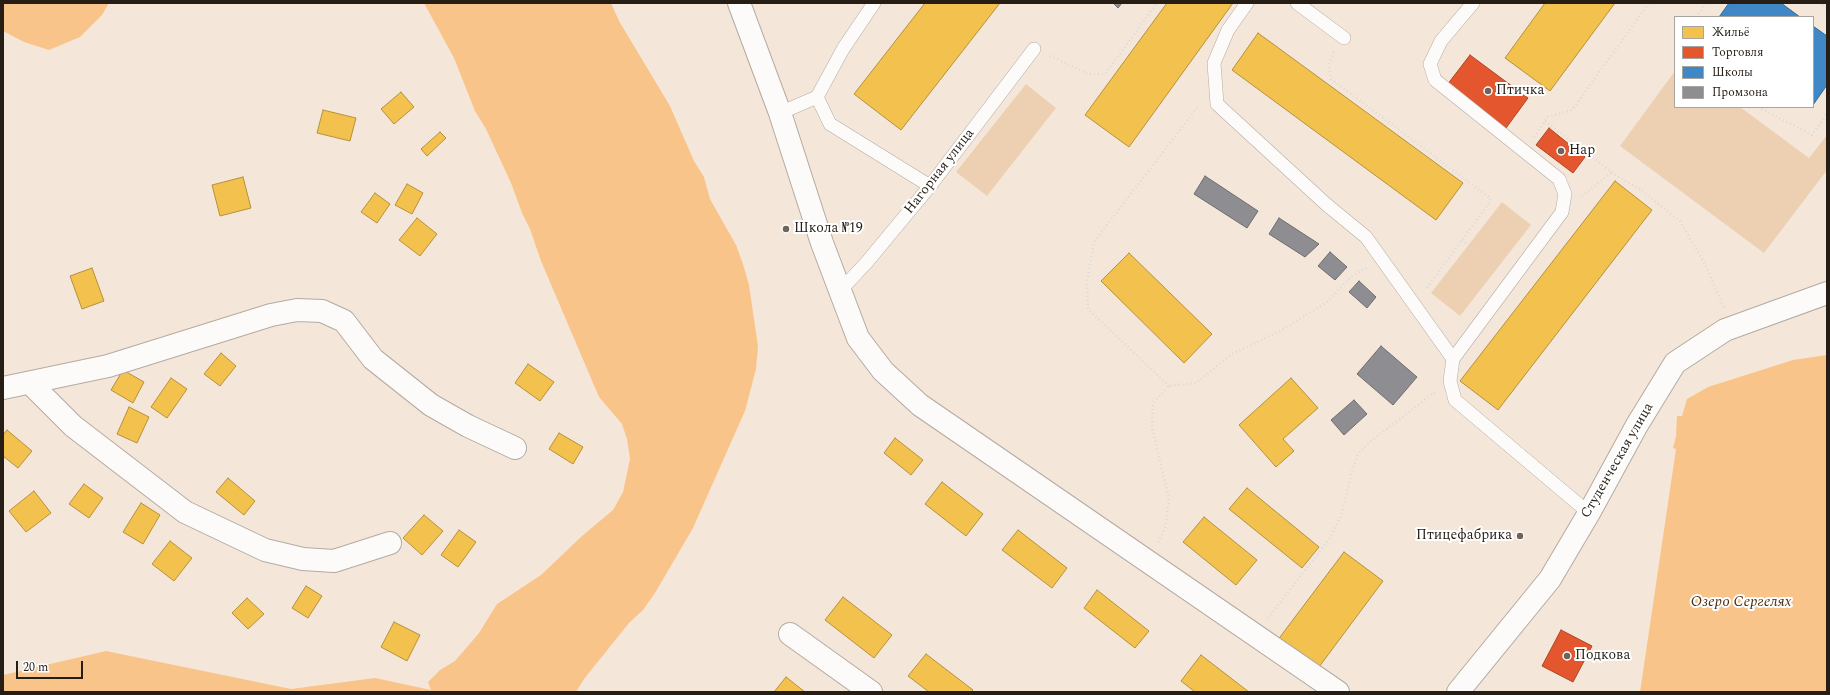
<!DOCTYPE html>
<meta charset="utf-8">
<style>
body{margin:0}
#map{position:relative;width:1830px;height:695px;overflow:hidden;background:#f4e7da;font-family:Spectral,serif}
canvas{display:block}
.frame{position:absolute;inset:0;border:4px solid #261e15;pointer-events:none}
.legend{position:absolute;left:1674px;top:16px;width:140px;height:92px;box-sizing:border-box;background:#fff;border:1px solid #a8a5a1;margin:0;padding:5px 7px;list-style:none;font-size:12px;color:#261e15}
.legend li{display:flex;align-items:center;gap:8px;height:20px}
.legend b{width:20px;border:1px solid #a8a5a1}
.scale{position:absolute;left:16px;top:661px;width:67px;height:18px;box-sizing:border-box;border:2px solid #261e15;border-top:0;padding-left:5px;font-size:12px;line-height:14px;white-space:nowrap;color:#261e15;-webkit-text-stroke:3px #fff;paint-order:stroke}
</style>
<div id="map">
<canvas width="1830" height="695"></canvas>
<div class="frame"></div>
<ul class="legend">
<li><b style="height:11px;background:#f2c14e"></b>Жильё</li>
<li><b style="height:11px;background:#e4572e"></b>Торговля</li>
<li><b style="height:11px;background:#3f88c5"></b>Школы</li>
<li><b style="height:11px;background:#8d8d92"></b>Промзона</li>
</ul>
<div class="scale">20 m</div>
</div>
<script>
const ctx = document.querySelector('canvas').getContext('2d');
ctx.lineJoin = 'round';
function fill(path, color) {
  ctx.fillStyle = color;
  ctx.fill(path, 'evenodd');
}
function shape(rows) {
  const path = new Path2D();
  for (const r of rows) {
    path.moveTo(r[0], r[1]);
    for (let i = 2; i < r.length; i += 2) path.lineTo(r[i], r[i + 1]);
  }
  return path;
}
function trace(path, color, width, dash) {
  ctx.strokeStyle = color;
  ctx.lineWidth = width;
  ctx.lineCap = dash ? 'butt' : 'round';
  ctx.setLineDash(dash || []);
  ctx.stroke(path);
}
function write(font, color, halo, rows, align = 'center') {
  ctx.font = font + ' Spectral,serif';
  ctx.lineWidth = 4;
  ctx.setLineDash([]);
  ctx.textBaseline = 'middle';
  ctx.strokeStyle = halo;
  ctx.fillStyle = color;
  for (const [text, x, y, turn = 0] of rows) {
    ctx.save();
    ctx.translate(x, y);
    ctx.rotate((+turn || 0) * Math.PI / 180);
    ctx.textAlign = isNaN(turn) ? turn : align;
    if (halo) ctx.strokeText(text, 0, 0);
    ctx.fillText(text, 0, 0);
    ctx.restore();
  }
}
const green = shape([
 [1675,71,1675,107,1740,107,1809,158,1827,135,1827,170,1764,253,1620,146],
 [1026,84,1056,108,987,196,956,172],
 [1502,202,1531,225,1460,316,1431,293]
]);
const water = shape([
 [3,3,109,3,102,15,80,37,49,50,24,42,3,31],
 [424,3,611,3,619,21,670,106,694,161,704,177,710,199,736,245,743,264,749,285,758,346,756,369,745,411,693,528,655,593,643,610,629,623,584,679,576,692,3,692,3,675,106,651,291,689,375,678,431,690,428,682,440,670,455,661,479,633,497,604,541,575,582,536,613,510,623,492,630,459,627,439,622,424,599,397,541,261,530,229,522,213,511,183,486,129,475,111,454,58],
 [1827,355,1827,692,1640,692,1676,449,1673,448,1676,436,1677,416,1682,416,1687,399,1708,387,1793,360]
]);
const homes = shape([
 [925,3,1000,3,901,130,854,94,925,3],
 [1167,3,1233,3,1129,147,1085,115,1167,3],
 [1545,3,1615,3,1550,91,1505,58,1545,3],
 [1258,33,1463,183,1436,220,1232,70,1258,33],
 [401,92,414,107,394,124,381,109,401,92],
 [323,110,356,118,350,141,317,133,323,110],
 [440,132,446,138,427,156,421,149,440,132],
 [243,177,251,208,220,216,212,185,243,177],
 [1615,181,1652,210,1498,410,1460,381,1615,181],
 [407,184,423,193,412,214,395,205,407,184],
 [375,193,390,204,377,223,361,212,375,193],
 [417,218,437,234,420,256,399,240,417,218],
 [1129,253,1212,334,1184,363,1101,281,1129,253],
 [92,268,104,301,82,309,70,276,92,268],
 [221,353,236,366,220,386,204,374,221,353],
 [528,364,554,382,540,401,515,383,528,364],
 [123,370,144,382,133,403,111,390,123,370],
 [171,378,187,389,167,418,151,407,171,378],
 [1291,378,1318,408,1283,439,1294,451,1276,467,1239,425,1291,378],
 [129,407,149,417,137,443,117,434,129,407],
 [7,430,32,451,18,468,3,456,3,435,7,430],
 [559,433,583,447,573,464,549,449,559,433],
 [895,438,923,460,911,475,884,453,895,438],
 [228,478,255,501,244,515,216,492,228,478],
 [942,482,983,514,966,536,925,504,942,482],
 [84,484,103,498,89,518,69,504,84,484],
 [1247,488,1319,547,1302,568,1229,509,1247,488],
 [34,491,51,513,26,532,9,511,34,491],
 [141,503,160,515,143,544,123,532,141,503],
 [424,515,443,531,422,555,403,538,424,515],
 [1204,517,1257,560,1236,585,1183,542,1204,517],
 [459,530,476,542,458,567,441,555,459,530],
 [1018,530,1067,568,1052,588,1002,550,1018,530],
 [170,541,192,558,174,581,152,564,170,541],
 [1344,552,1383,581,1316,671,1277,641,1344,552],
 [306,586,322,596,308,618,292,608,306,586],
 [1097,590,1149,631,1135,648,1084,608,1097,590],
 [843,597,892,635,874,658,825,620,843,597],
 [247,598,264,614,248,629,232,613,247,598],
 [394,622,420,635,407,661,381,647,394,622],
 [926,654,973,690,971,692,929,692,908,676,926,654],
 [1201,655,1249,692,1195,692,1181,681,1201,655],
 [786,677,805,692,774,692,786,677]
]);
const shops = shape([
 [1470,55,1528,98,1506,128,1447,85,1470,55],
 [1549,128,1585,157,1573,173,1536,145,1549,128],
 [1561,630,1592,646,1573,682,1542,666,1561,630]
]);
const schools = shape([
 [1729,3,1781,3,1800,17,1719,17,1729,3],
 [1813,26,1827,36,1827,85,1813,105,1813,26]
]);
const industry = shape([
 [1113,3,1122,3,1118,8,1113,3],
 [1205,176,1258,211,1247,228,1194,194,1205,176],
 [1279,218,1319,244,1305,257,1269,234,1279,218],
 [1330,252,1347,267,1335,280,1318,266,1330,252],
 [1359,281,1376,297,1367,308,1349,292,1359,281],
 [1381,346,1417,377,1393,405,1357,374,1381,346],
 [1354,400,1367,414,1344,435,1331,420,1354,400]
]);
const path = shape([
 [1819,3,1827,8],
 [1696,17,1706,3],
 [1334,52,1329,65,1331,79,1490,198,1490,202,1426,289],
 [1050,56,1088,74,1105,74,1157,3],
 [1758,107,1812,135,1827,114],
 [1545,121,1617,176,1638,188,1680,221,1706,266,1724,308],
 [1534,137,1548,117,1572,110,1649,3],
 [1582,196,1612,172],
 [1462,240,1497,268],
 [1169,386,1088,309,1087,282,1094,242,1199,105],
 [1158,542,1165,529,1169,499,1152,427,1153,403,1169,386,1196,383,1232,354,1280,331,1327,302,1353,275,1367,268],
 [1268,618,1330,538,1341,516,1353,468,1358,454,1371,441,1435,392]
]);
const service = shape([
 [1247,3,1228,30,1214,63,1217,104,1327,205,1366,237,1453,359],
 [1297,3,1344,38],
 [1473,3,1441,41,1430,64,1435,80,1559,179,1565,194,1562,212,1453,359,1450,381,1455,400,1589,513],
 [817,97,830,124,930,186],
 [780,113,817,97,843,49,874,3],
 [840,291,867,262,930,186,1034,49]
]);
const minor = shape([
 [30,383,73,426,185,512,265,550,303,559,334,561,390,543],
 [3,388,108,366,271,315,297,310,322,311,344,321,373,359,431,405,468,426,515,448],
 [790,634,871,692]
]);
const tertiary = shape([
 [739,3,780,113,822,243,858,338,883,371,920,405,1338,692],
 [1458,692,1550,579,1589,513,1637,425,1675,363,1725,330,1827,293]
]);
const markers = [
 [1488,91,4,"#6e645a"],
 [1561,151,4,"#6e645a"],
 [786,229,4,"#6e645a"],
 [1520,536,4,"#6e645a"],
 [1567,656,4,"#6e645a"]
];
const poiNames = [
 ["Птичка",1496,91],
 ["Нар",1569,151],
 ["Школа №19",794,229],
 ["Птицефабрика",1512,536,"right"],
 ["Подкова",1575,656]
];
const streetNames = [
 ["Нагорная улица",940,172,-52],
 ["Студенческая улица",1618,461,-60]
];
const waterNames = [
 ["Озеро Сергелях",1741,603]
];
fill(green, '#edd0b1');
fill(water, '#f9c489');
fill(homes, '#f2c14e');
trace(homes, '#b5903d', 1);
fill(shops, '#e4572e');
trace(shops, '#ab4626', 1);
fill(schools, '#3f88c5');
trace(schools, '#386890', 1);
fill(industry, '#8d8d92');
trace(industry, '#6e6c6c', 1);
trace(service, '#b4aaa1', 14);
trace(minor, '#b4aaa1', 24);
trace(tertiary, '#b4aaa1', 24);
trace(path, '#dcd9d5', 2.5, [1, 3]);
trace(service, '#fdfbf9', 13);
trace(minor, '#fdfbf9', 22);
trace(tertiary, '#fdfbf9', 22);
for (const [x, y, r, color] of markers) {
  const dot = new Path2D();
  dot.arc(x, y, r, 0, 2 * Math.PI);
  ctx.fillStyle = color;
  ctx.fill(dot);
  trace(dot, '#fff', 1.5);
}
write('14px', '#261e15', '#fff', poiNames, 'left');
write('14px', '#261e15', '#fff', streetNames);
write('italic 15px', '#4b2f0d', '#fff', waterNames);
</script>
